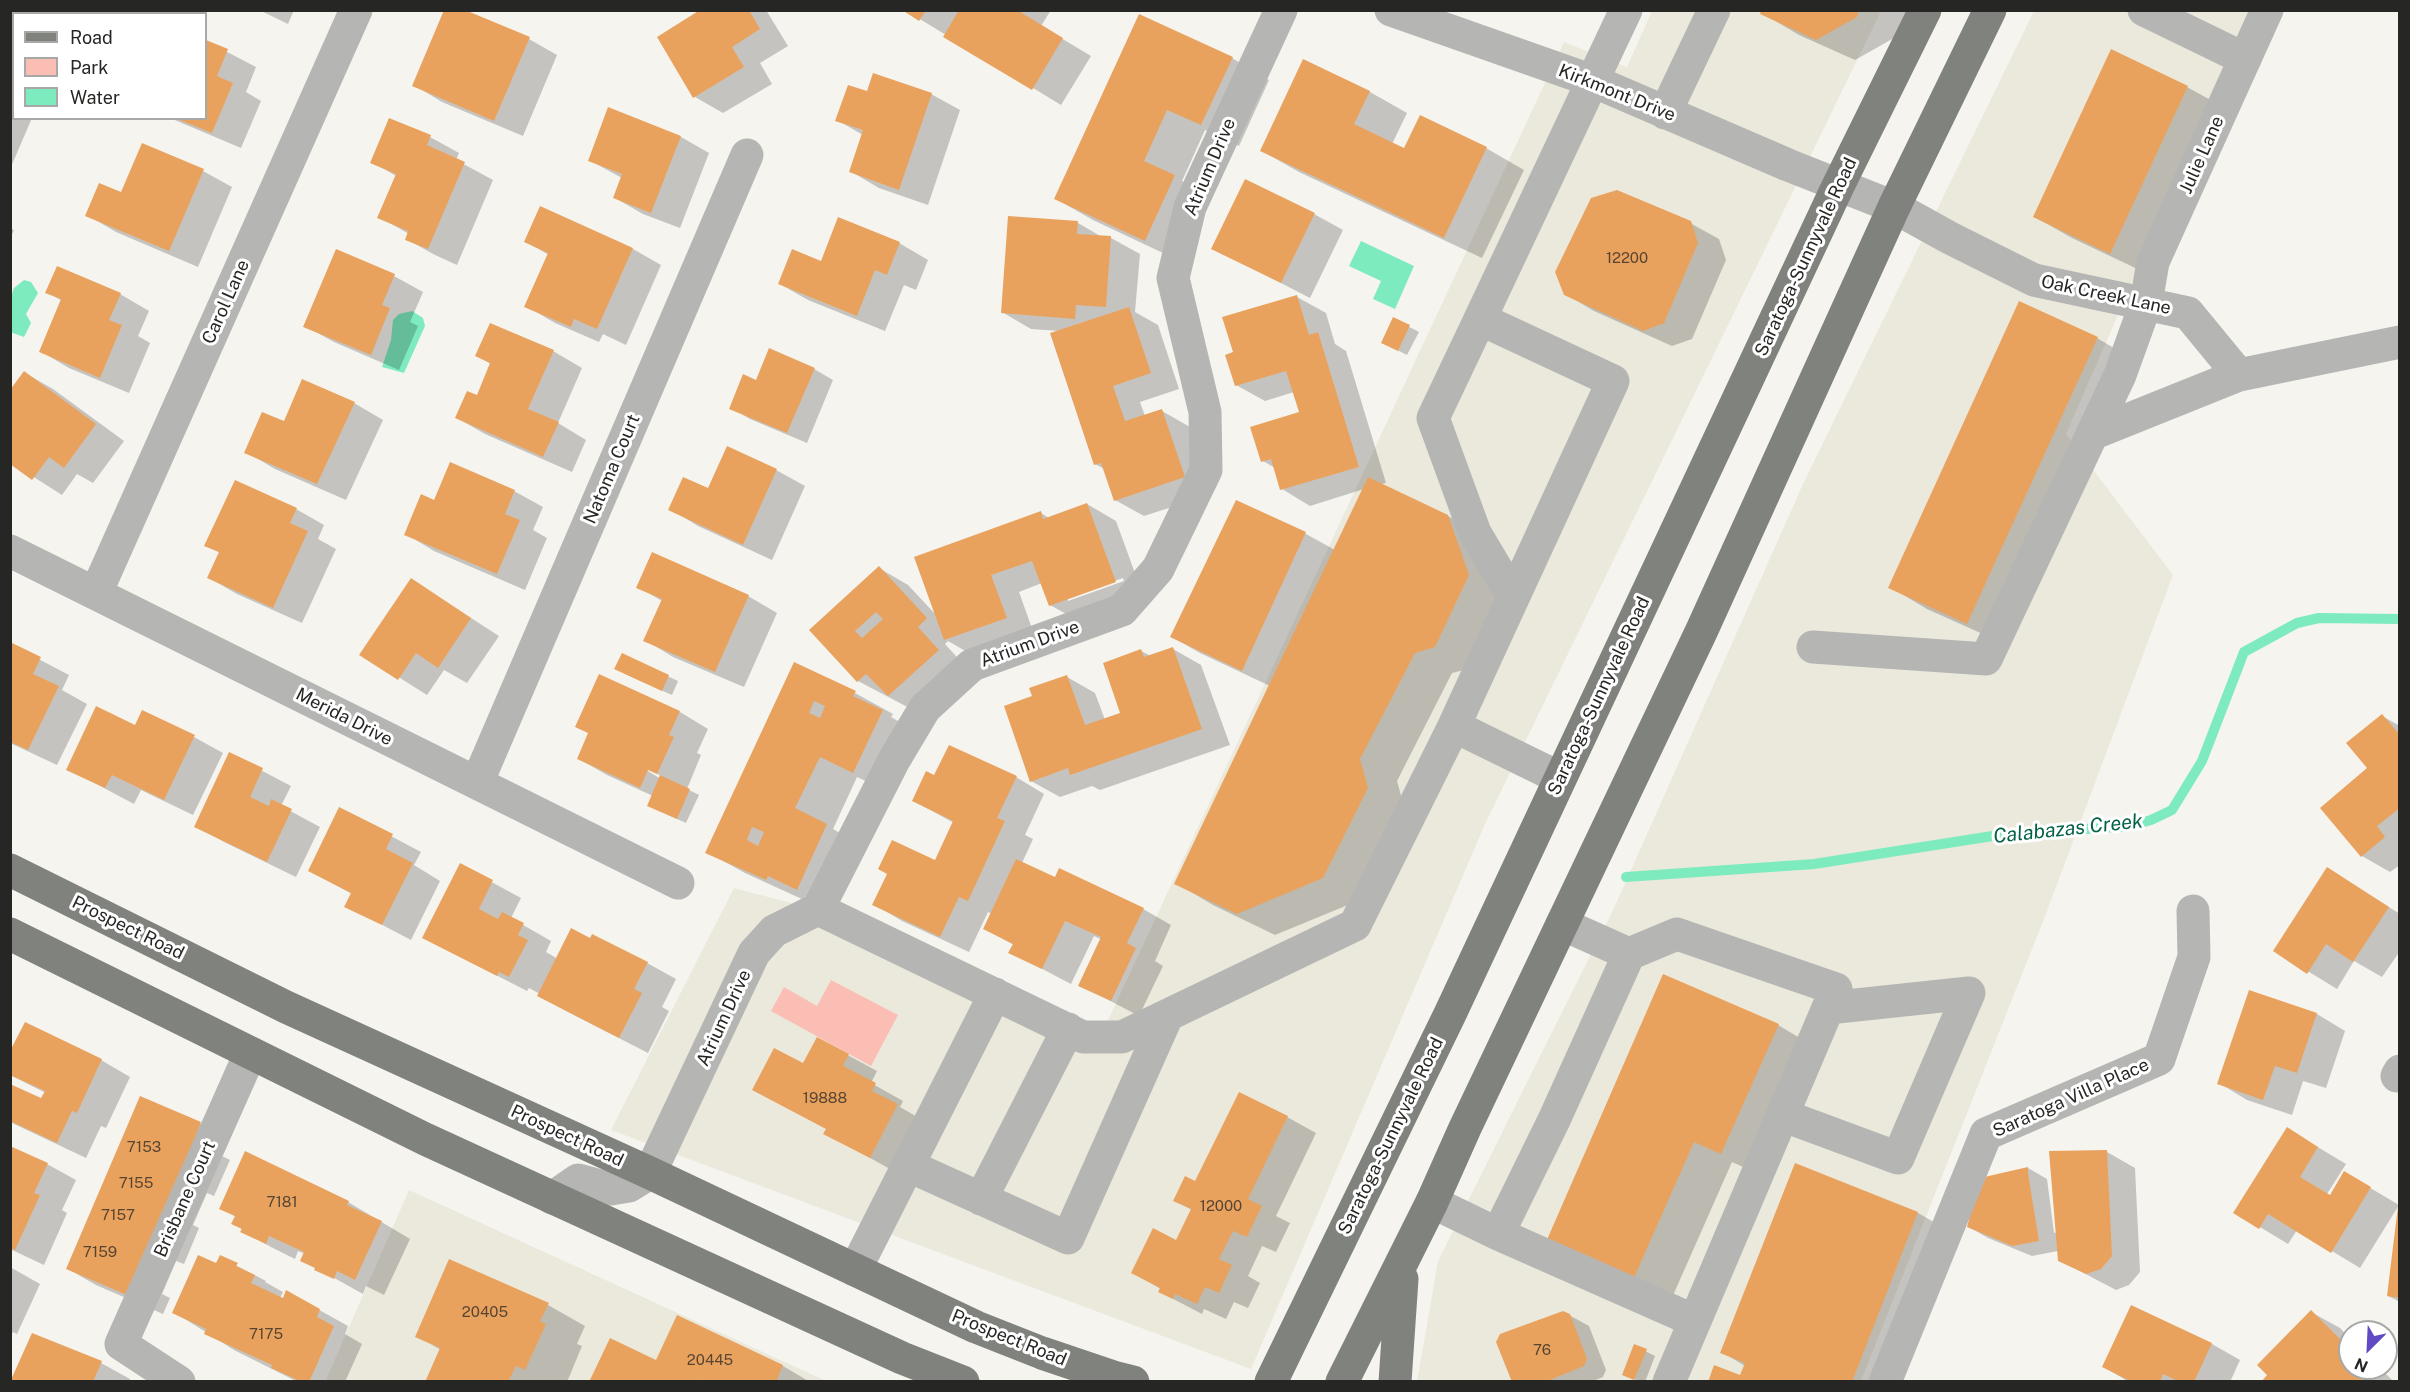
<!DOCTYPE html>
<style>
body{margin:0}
#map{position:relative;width:2410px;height:1392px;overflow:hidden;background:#f5f4ef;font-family:"Public Sans",sans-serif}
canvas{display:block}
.frame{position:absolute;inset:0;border:12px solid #262624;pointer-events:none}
.legend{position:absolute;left:12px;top:12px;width:195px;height:108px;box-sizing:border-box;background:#fff;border:2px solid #a8a8a7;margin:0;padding:8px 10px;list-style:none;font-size:18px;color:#262624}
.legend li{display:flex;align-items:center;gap:12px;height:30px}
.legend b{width:30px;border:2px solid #a8a8a7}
.north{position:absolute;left:2338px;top:1320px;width:60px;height:60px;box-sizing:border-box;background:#fff;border:2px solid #a8a8a7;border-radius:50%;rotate:204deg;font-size:16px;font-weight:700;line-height:24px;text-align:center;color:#262624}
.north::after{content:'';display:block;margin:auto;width:21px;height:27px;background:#614ac3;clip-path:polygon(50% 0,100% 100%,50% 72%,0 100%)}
</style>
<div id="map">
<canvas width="2410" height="1392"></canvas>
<div class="frame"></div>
<ul class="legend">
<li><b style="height:8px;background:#80827e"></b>Road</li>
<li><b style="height:16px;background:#fbbeb5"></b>Park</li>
<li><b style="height:16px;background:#7eebbf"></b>Water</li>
</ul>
<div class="north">N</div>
</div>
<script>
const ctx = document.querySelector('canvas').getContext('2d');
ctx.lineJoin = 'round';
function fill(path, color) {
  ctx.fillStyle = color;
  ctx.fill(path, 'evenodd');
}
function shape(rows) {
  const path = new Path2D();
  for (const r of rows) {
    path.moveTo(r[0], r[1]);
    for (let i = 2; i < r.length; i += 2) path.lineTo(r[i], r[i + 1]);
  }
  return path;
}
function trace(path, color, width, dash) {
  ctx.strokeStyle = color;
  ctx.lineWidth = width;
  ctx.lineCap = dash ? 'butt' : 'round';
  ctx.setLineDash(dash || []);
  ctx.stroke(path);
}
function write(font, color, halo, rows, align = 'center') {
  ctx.font = font + ' "Public Sans",sans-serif';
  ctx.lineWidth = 6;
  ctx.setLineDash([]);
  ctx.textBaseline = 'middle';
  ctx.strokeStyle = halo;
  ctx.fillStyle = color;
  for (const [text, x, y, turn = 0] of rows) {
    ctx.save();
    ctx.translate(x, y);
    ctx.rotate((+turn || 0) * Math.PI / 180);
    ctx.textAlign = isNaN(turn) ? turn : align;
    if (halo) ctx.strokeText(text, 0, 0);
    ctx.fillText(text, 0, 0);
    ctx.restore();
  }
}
const built = shape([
 [1652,11,1881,11,1485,824,1251,1369,611,1130,734,888,795,904,1103,1031,1564,42,1627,67],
 [2034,11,2251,11,2066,434,2173,575,2047,911,1861,1381,1417,1382,1438,1261,1615,906,1803,484],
 [409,1190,826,1381,325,1382]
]);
const green = shape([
 [831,980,898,1015,871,1066,771,1011,784,987,817,1006]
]);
const water = shape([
 [1361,241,1414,266,1395,309,1373,299,1381,281,1349,266],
 [24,280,31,282,38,293,26,314,31,323,24,337,10,332,11,297,14,288],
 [412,311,423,318,425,326,404,373,382,367,391,340,393,320,399,314]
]);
const shadow = shape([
 [10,10,103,10,102,14,14,14,14,54,10,52],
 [259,10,294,10,288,24],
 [703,10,766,10,788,46,760,63,772,84,723,113,695,97],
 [905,10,1051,10,1041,26,1091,56,1061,105],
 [1763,10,1907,10,1894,38,1855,60,1799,35,1762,13],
 [1140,16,1232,58,1269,80,1239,146,1205,130,1182,181,1212,198,1182,262,1093,220,1056,199],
 [529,39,557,55,523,136,442,102,414,85],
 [206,41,256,67,246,92,261,101,241,148,170,118,206,118],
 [1304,61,1370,92,1407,113,1392,144,1405,150,1486,148,1524,170,1482,258,1299,172,1262,151],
 [2187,87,2225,108,2148,274,2072,238,2035,217],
 [10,89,14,90,14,118,32,118,10,169],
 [868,93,931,94,960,110,928,205,879,188,850,171,863,135,837,120],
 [609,109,681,137,709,153,680,228,643,214,615,198,622,178,589,160],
 [430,137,459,153,456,160,493,180,457,265,435,255,406,239,409,234,379,217,396,176,372,162],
 [203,171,232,187,198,267,116,232,87,215,121,194],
 [541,208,633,249,661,265,626,345,603,334,599,342,555,323,526,306,549,255,526,242],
 [1314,214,1343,230,1310,298,1213,248],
 [1078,223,1102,237,1111,238,1140,254,1135,312,1158,325,1179,389,1140,402,1145,416,1162,411,1190,427,1212,494,1144,516,1115,500,1106,470,1095,464,1060,331,1031,329,1002,312],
 [1690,223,1719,239,1726,260,1692,339,1672,346,1594,311,1565,294],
 [10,228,14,230,10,239],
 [899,243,928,260,916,290,904,285,885,331,808,300,780,284,821,263],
 [394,276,423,292,410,322,418,326,399,370,334,342,305,326],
 [47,292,120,294,149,311,138,336,150,343,129,393,69,368,40,351,62,301],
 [1297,297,1326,313,1335,344,1346,351,1386,483,1381,484,1448,516,1486,538,1506,597,1472,668,1452,673,1397,781,1405,810,1360,900,1275,935,1213,905,1176,883,1270,686,1200,653,1172,637,1237,502,1306,534,1335,550,1364,489,1310,506,1282,489,1275,468,1263,461,1301,413,1294,392,1265,401,1236,385,1235,353],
 [1394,319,1419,332,1407,355,1391,347],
 [2097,338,2134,360,2005,644,1927,609,1890,587],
 [553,351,582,368,558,423,586,440,572,472,485,434,457,418,477,397,491,364,477,356],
 [814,369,833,380,807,443,750,419,731,408,756,382],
 [25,373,53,389,124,441,93,483,77,474,62,495,10,462],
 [354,403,383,420,346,500,275,469,246,452,285,423],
 [776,470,805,486,772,560,698,526,670,509,709,490],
 [514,491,543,507,533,530,547,538,525,590,434,551,406,534,435,502],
 [1087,504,1116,521,1144,598,1079,621,1050,605,1042,583,1019,592,1034,634,974,656,948,641,945,644,966,667,917,712,858,681,811,630,879,568,908,585,937,616,1041,513,1049,518],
 [1123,578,1124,581,1068,601,1068,597],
 [296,509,324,525,318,539,336,549,302,623,237,594,209,578,220,553,206,545],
 [652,554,748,596,777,613,744,687,673,657,645,640,662,601,638,587],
 [412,580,499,636,467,683,444,670,427,695,362,654],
 [10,644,69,675,62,690,87,704,57,765,10,743],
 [1173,649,1201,665,1230,745,1100,790,1092,786,1060,797,1031,781,1034,697,1067,677,1095,693,1105,720,1122,714,1141,651,1151,656],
 [622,655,678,681,672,695,625,674],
 [795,664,855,693,893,714,891,717,919,733,891,793,857,777,833,829,864,847,835,910,806,896,804,900,745,873,707,852],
 [599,676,680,712,708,729,697,753,701,755,687,789,699,795,686,823,657,810,653,796,607,775,579,759,590,734],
 [642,765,661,776,661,779,641,767],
 [2382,716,2400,726,2400,865,2390,872,2362,856,2369,769],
 [135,727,194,737,223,753,193,815,141,790,134,804,68,769],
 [230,754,291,786,281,806,320,827,296,877,224,842,196,826],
 [935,777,1016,777,1044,794,1025,835,1033,839,1022,863,1056,879,1143,909,1171,925,1155,961,1163,966,1139,1016,1080,985,1102,940,1094,936,1071,984,1010,952,1014,945,985,929,992,914,988,912,969,952,902,921,874,904,936,862,954,823,914,801],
 [340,809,421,852,414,865,440,881,411,940,346,906,352,894,310,871],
 [460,865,521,898,511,918,551,941,546,952,558,959,591,940,647,963,676,979,662,1007,669,1011,648,1053,568,1012,539,996,540,994,529,988,527,991,424,938],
 [2328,869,2400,914,2400,951,2382,977,2354,961,2337,989,2275,951],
 [2250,992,2317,1014,2345,1031,2326,1088,2303,1081,2292,1115,2247,1100,2219,1083],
 [25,1024,101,1060,130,1077,106,1128,101,1126,86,1158,10,1122,10,1086,42,1100,46,1093,10,1075],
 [1778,1025,1815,1047,1759,1174,1732,1162,1671,1300,1585,1263],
 [818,1039,877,1071,871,1083,903,1101,900,1107,926,1122,899,1174,825,1133,827,1129,754,1089,804,1065],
 [141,1098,201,1124,229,1140,222,1156,230,1160,214,1196,207,1193,193,1225,199,1228,184,1264,176,1261,162,1294,170,1298,163,1314,96,1285,68,1269],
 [1287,1117,1316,1133,1276,1216,1290,1223,1276,1252,1262,1246,1248,1276,1260,1283,1248,1308,1234,1302,1226,1319,1204,1309,1202,1314,1160,1292,1161,1289,1133,1273,1177,1242,1192,1210,1175,1200],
 [2316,1146,2346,1164,2327,1194,2331,1196,2345,1173,2399,1205,2360,1268,2297,1230,2288,1244,2235,1212],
 [10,1147,47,1164,76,1180,62,1210,67,1213,44,1265,10,1249],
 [2107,1152,2135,1168,2140,1272,2129,1285,2116,1290,2059,1260,2058,1251,2032,1256,1988,1238,1969,1227,1981,1180,2028,1168,2047,1179,2054,1233,2057,1232],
 [348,1202,410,1239,384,1295,366,1286,363,1294,302,1260,305,1254,298,1251,295,1259,271,1247,242,1231,236,1217,221,1208],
 [2400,1206,2400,1302,2388,1296],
 [1918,1213,1955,1234,1897,1382,1710,1382,1741,1377,1745,1366,1722,1352],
 [220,1257,266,1281,265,1282,283,1292,280,1298,284,1300,287,1292,348,1326,345,1334,362,1344,345,1382,298,1382,234,1350,174,1312,217,1265],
 [10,1267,40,1284,17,1334,13,1332,10,1338],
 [548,1305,585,1326,577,1344,582,1346,567,1382,427,1382,441,1350,417,1336],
 [2132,1307,2212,1344,2240,1360,2230,1382,2129,1382,2104,1367],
 [2311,1312,2340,1328,2350,1339,2350,1368,2380,1368,2394,1382,2263,1382],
 [1569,1315,1589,1326,1606,1370,1603,1377,1591,1382,1513,1382],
 [678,1317,783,1366,810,1382,592,1380,657,1362],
 [32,1335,101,1363,130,1379,129,1382,12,1382],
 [1635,1346,1655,1356,1645,1382,1633,1379]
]);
const stream = shape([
 [1626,877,1814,864,1999,835,2130,826,2151,820,2172,810,2202,761,2244,652,2297,623,2319,618,2400,619]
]);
const building = shape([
 [10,10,47,10,46,14,14,14,14,51,10,49],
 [444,10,465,10,530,37,494,121,412,86],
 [700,10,749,10,760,29,732,47,744,67,693,98,657,37],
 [902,10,926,10,919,21],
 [959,10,1017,10,1063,38,1032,90,943,37],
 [1761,10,1859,10,1857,17,1816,40,1760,14],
 [1139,14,1233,57,1201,125,1167,110,1144,161,1175,175,1145,241,1054,199],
 [206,40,228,49,217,76,233,83,212,133,177,119,206,118],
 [2111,49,2188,86,2110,254,2033,217],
 [1303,59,1370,91,1354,124,1404,148,1420,115,1487,147,1444,238,1260,151],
 [873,73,932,93,899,190,849,172,863,130,835,121,848,85,867,91],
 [10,87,14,88,14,108,10,115],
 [608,107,681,136,651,213,613,198,622,174,588,161],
 [389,118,431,135,427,145,465,162,428,249,405,240,408,231,377,218,396,174,370,163],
 [142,143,204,169,169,251,85,216,99,183,121,192],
 [1245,179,1315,213,1281,283,1211,249],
 [1617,190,1691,221,1698,243,1664,323,1643,331,1564,295,1555,272,1591,198],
 [540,206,633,248,597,329,574,319,571,327,524,307,548,253,524,242],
 [1008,216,1078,221,1077,234,1111,236,1106,307,1076,305,1075,319,1001,313],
 [838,217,900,242,887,275,875,270,857,316,778,284,792,249,821,261],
 [336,249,395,274,382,305,390,308,371,355,303,327],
 [57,266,121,293,109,320,122,325,100,378,39,352,61,299,45,293],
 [1297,295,1309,335,1318,332,1359,467,1280,490,1271,459,1261,462,1250,427,1299,412,1286,371,1235,386,1225,355,1233,352,1222,317],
 [2019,301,2098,337,1967,624,1888,588],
 [1129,307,1151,373,1113,386,1125,421,1162,409,1185,477,1114,501,1101,463,1094,465,1050,333],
 [1393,317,1410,325,1398,351,1381,343],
 [490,323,554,350,528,409,559,422,543,457,455,418,467,391,477,395,490,363,475,356],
 [769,348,815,368,787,433,729,409,743,374,756,380],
 [24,371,96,424,64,468,49,457,32,480,10,464,10,390],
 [302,379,355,402,317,484,244,453,262,412,284,421],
 [727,446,777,469,743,545,668,510,683,477,708,488],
 [450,462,515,490,505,514,520,520,497,574,404,535,421,494,434,500],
 [1368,477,1448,515,1469,575,1435,647,1415,653,1360,759,1368,788,1323,878,1237,914,1174,884],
 [235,480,297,508,290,523,308,531,273,608,207,578,219,552,204,546],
 [1236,500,1306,532,1242,671,1170,637],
 [1087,503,1116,582,1049,606,1032,561,991,575,1007,618,944,640,914,557,1041,511,1043,519],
 [652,552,749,595,715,672,643,641,662,599,636,588],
 [879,566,927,618,918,627,939,650,888,696,866,674,857,682,809,630],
 [876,612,883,619,862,638,855,631],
 [411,578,471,618,438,668,416,653,398,680,359,655],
 [10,642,41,657,33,674,59,686,28,750,10,742],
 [1173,647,1202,729,1070,775,1068,768,1030,782,1004,706,1032,696,1029,688,1067,675,1085,725,1120,713,1103,663,1141,649,1144,657],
 [622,653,669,675,662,691,614,669],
 [794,662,856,691,853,696,883,710,853,773,820,757,795,808,827,824,797,890,768,876,766,880,705,853],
 [814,701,825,706,820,718,809,713],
 [752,827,764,832,758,846,747,840],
 [599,674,680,711,669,735,674,737,657,774,648,770,640,788,577,759,588,733,575,727],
 [96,706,135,725,142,710,195,735,164,800,112,775,105,788,66,770],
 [2382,714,2400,735,2400,808,2377,826,2385,837,2361,857,2320,808,2367,768,2346,743],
 [949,745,1017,776,997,818,1005,821,968,901,959,897,940,937,872,905,887,874,878,869,892,840,935,860,953,821,912,801,926,771,934,775],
 [229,752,263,768,250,797,269,806,271,799,292,809,267,862,194,827],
 [660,775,690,789,677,819,647,806],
 [339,807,393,834,386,849,413,863,382,925,344,907,351,893,308,871],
 [1016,859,1055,877,1059,868,1144,908,1127,943,1136,948,1111,1001,1078,986,1101,937,1065,921,1042,969,1008,953,1013,944,983,929],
 [460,863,493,880,479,909,498,919,502,912,524,923,518,935,528,940,509,977,499,972,497,976,422,938],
 [2327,867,2389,907,2353,962,2326,944,2307,974,2273,951],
 [571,928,590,938,592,934,648,962,634,989,642,993,619,1038,537,996],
 [1663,974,1779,1024,1721,1154,1694,1142,1633,1280,1546,1242],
 [2249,990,2317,1013,2297,1073,2275,1066,2263,1100,2217,1084],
 [25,1022,102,1059,77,1113,72,1111,57,1143,10,1121,10,1084,41,1098,45,1091,10,1075,10,1051],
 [817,1037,849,1054,843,1066,876,1083,872,1091,898,1104,870,1158,823,1134,826,1129,752,1090,774,1048,803,1063],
 [1239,1092,1288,1116,1248,1199,1262,1206,1247,1237,1233,1231,1219,1259,1232,1265,1219,1293,1205,1287,1197,1304,1175,1294,1173,1299,1158,1292,1160,1288,1131,1273,1153,1228,1176,1240,1191,1209,1173,1201,1185,1176,1195,1181],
 [140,1096,201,1122,134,1298,66,1269],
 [2287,1127,2318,1147,2300,1177,2330,1195,2344,1171,2371,1187,2331,1253,2268,1214,2259,1229,2233,1213],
 [10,1146,48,1163,34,1193,40,1195,15,1250,10,1248],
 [2107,1150,2112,1256,2101,1269,2086,1274,2058,1261,2049,1151],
 [245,1151,349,1201,347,1205,382,1221,355,1280,337,1271,334,1279,314,1270,315,1268,300,1261,304,1252,269,1236,266,1244,240,1232,242,1229,231,1224,235,1216,219,1209],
 [1795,1163,1918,1212,1852,1382,1708,1382,1714,1365,1740,1375,1745,1363,1720,1353],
 [2028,1167,2028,1173,2039,1241,2012,1246,1967,1227,1980,1178],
 [2398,1206,2400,1206,2400,1298,2387,1296],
 [198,1255,216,1263,220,1255,238,1263,236,1266,255,1275,251,1283,283,1298,286,1290,320,1309,317,1317,334,1326,309,1382,302,1382,271,1368,272,1365,204,1334,206,1329,172,1313],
 [449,1259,549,1303,540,1321,546,1324,525,1370,516,1366,508,1382,425,1382,440,1348,415,1337],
 [2131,1305,2212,1343,2194,1382,2180,1382,2163,1374,2160,1382,2132,1382,2102,1367],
 [2311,1310,2350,1349,2350,1368,2371,1369,2359,1382,2261,1382,2267,1375,2257,1365],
 [1563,1311,1570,1314,1587,1359,1584,1366,1545,1382,1512,1382,1496,1342,1500,1334],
 [677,1315,783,1365,776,1382,702,1382,697,1379,696,1382,590,1380,610,1338,656,1360],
 [32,1333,102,1361,93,1382,10,1382],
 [1634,1344,1647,1349,1634,1380,1622,1375]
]);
const minor = shape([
 [1391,10,1593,81,1788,165,1894,207,1950,238,2034,280,2188,313,2239,375,2400,342],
 [2144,10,2245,59],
 [1665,113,1714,10],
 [1480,319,1433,418,1475,533,1513,597],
 [2092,434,2239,375],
 [10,551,678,883],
 [96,593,356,10],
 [1813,647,1986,659,2120,375,2146,303,2153,262,2267,10],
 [1454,726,1560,778],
 [477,783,747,155],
 [818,909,1083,1037,1122,1037,1355,925,1454,726,1613,381,1480,319,1626,10],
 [1562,924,1629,954,1677,934,1836,989,1669,1382],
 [2397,1076,2400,1071],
 [1782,1115,1898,1158,1969,993,1828,1008],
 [907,1165,1068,1238,1167,1016],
 [552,1198,578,1180,611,1189,629,1186,650,1173,754,953,774,931,818,909,894,760,925,708,972,665,1122,610,1158,569,1206,470,1205,412,1173,278,1190,207,1281,10],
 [981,1199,1068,1029],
 [1432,1202,1498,1234,1695,1321],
 [1498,1234,1554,1120,1629,954],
 [855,1270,995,994],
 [179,1382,121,1344,250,1054],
 [1885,1382,1986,1134,2159,1059,2194,957,2193,911]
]);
const major = shape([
 [10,870,286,1007,650,1173,976,1327,1042,1353,1113,1377,1133,1382],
 [10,934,425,1139,902,1358,963,1382],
 [1271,1382,1450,1014,1838,186,1925,10],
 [1342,1382,1432,1202,1465,1128,1701,632,1894,207,1990,10],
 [1395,1382,1402,1279]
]);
const numberNames = [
 ["12200",1627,258],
 ["19888",825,1098],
 ["7153",144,1147],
 ["7155",136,1183],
 ["7181",282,1202],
 ["12000",1221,1206],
 ["7157",118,1215],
 ["7159",100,1252],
 ["20405",485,1312],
 ["7175",266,1334],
 ["76",1542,1350],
 ["20445",710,1360]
];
const streetNames = [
 ["Kirkmont Drive",1617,93,22],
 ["Julie Lane",2202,155,-66],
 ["Atrium Drive",1210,167,-67],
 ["Saratoga-Sunnyvale Road",1806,257,-65],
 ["Oak Creek Lane",2106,295,12],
 ["Carol Lane",226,302,-66],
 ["Natoma Court",612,469,-67],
 ["Atrium Drive",1030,644,-20],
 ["Saratoga-Sunnyvale Road",1599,696,-65],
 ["Merida Drive",344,717,27],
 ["Prospect Road",128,928,26],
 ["Atrium Drive",724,1018,-65],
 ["Saratoga Villa Place",2071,1098,-24],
 ["Prospect Road",567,1136,25],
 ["Saratoga-Sunnyvale Road",1391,1136,-64],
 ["Brisbane Court",185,1199,-66],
 ["Prospect Road",1009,1338,22]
];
const waterNames = [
 ["Calabazas Creek",2068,829,-6]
];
fill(built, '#ebe9dc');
fill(green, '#fbbeb5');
fill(water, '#7eebbf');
fill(shadow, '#0003');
trace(stream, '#7eebbf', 10);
fill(building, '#e9a25d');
trace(minor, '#b5b6b4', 33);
trace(major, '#80827e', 33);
write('15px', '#574532', null, numberNames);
write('18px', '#262624', '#fff', streetNames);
write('italic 20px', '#036145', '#fff', waterNames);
</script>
